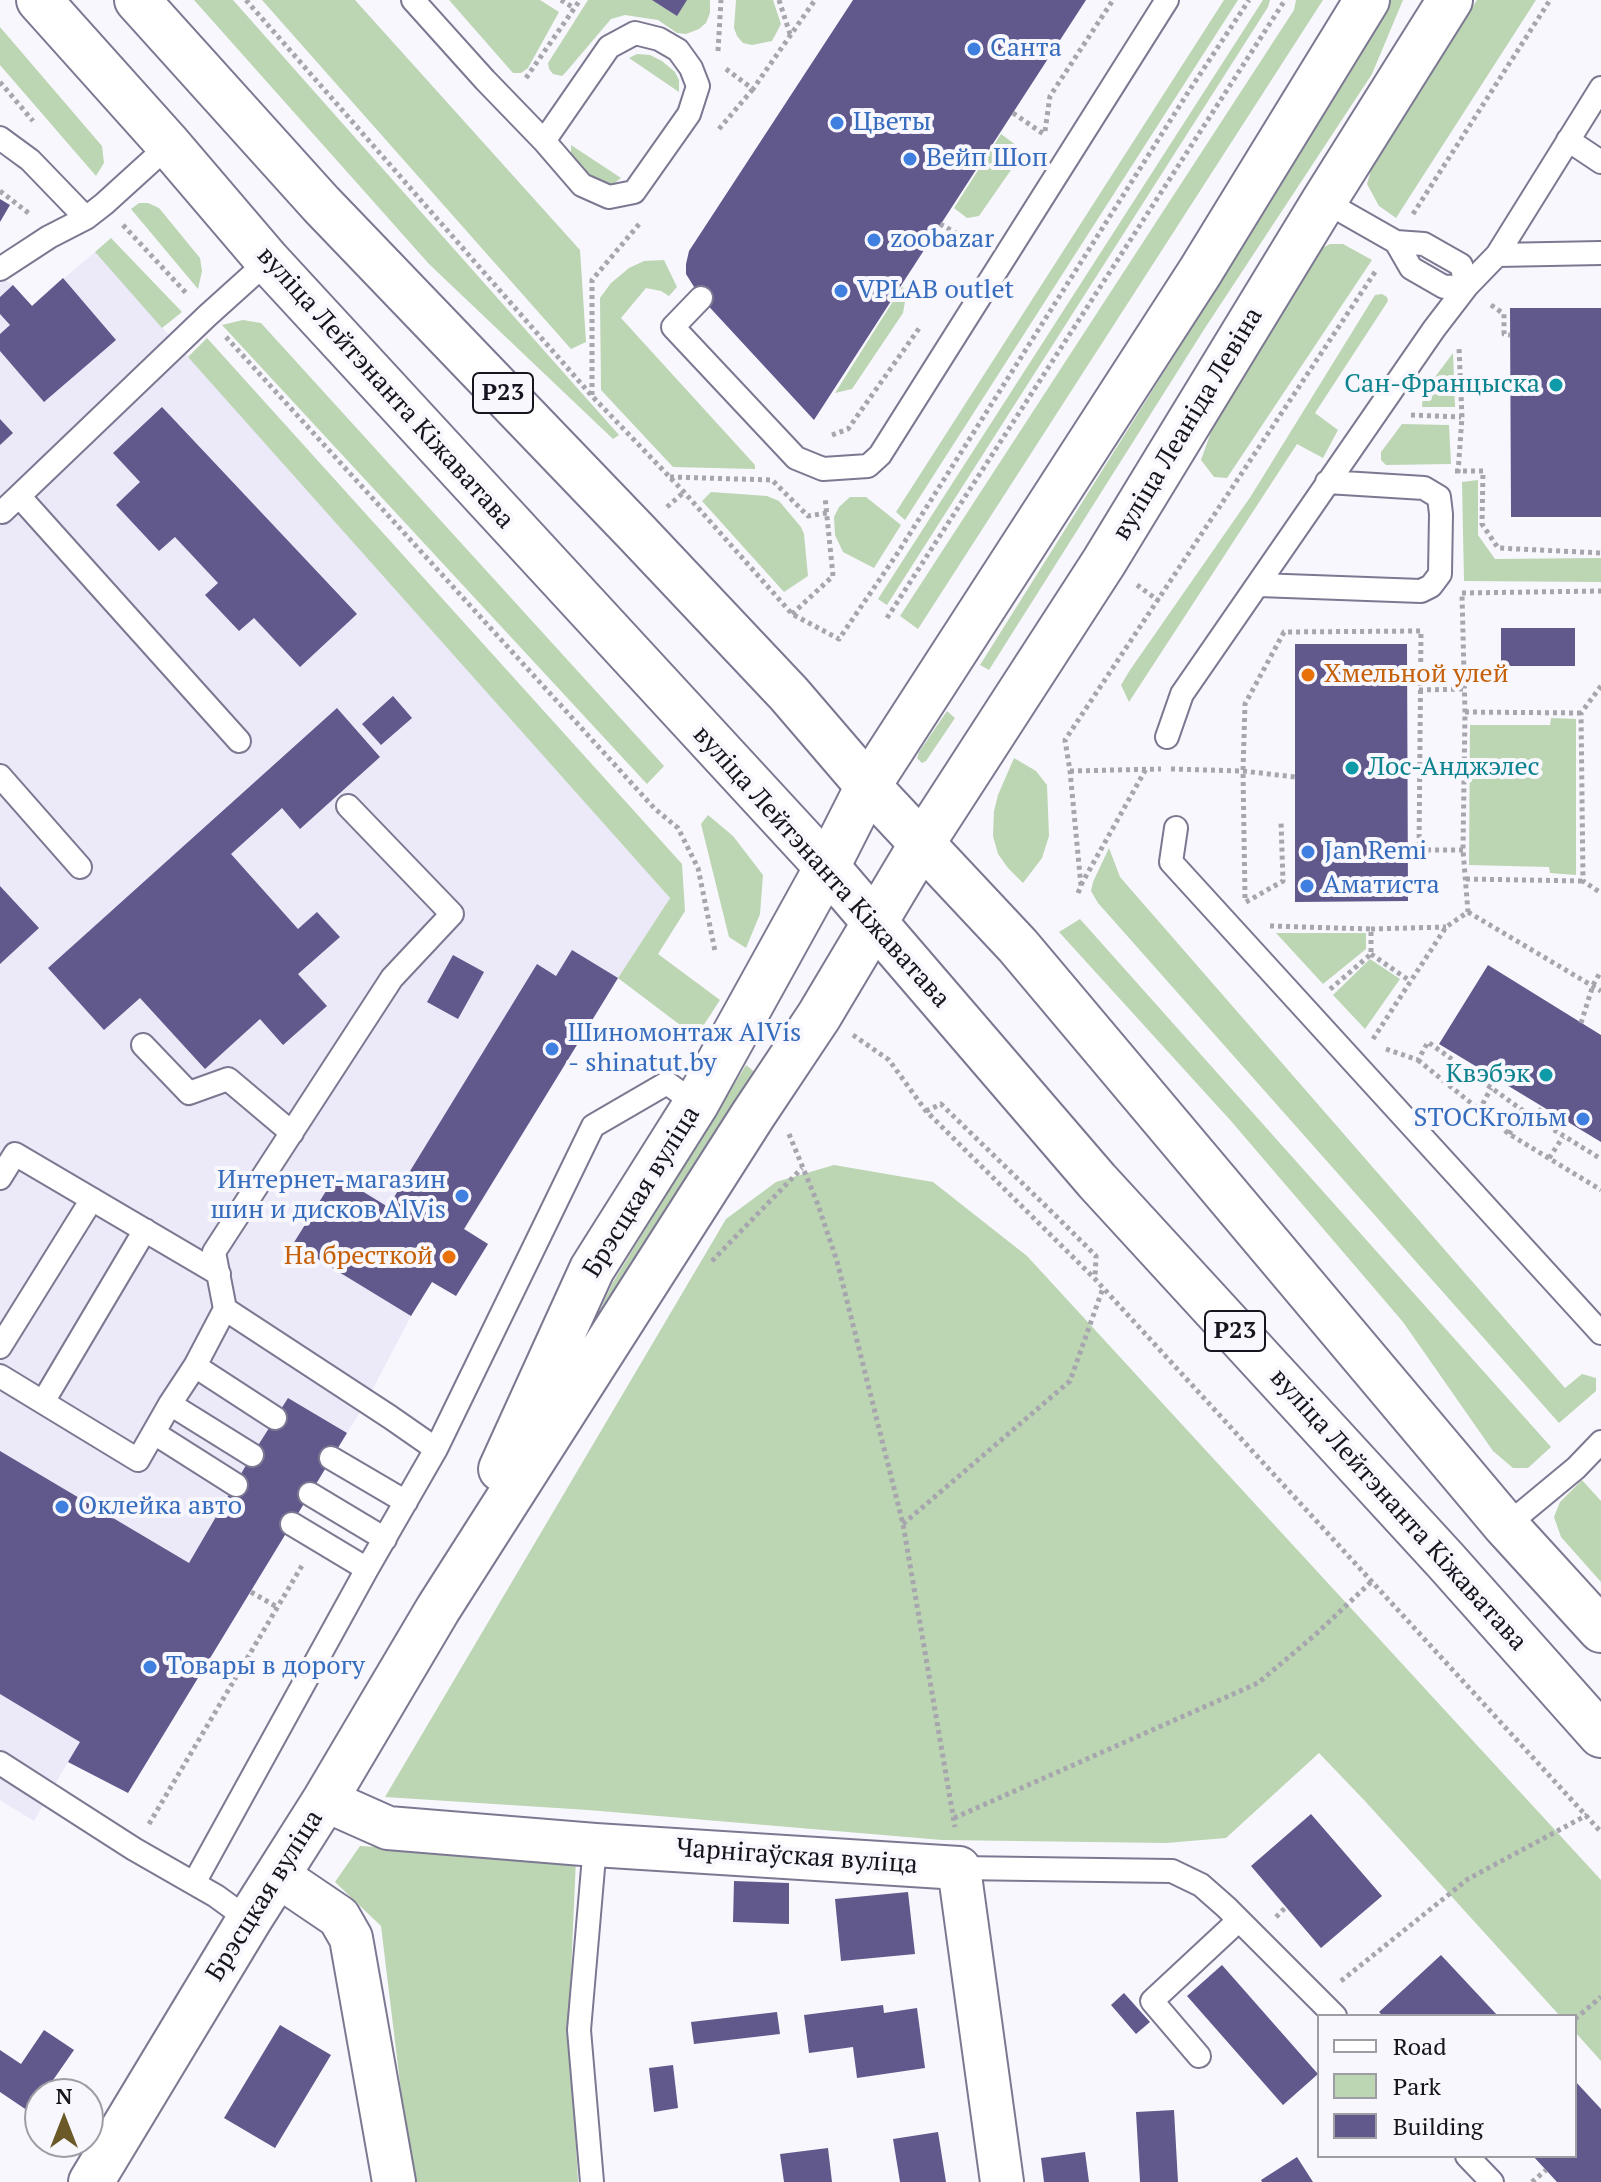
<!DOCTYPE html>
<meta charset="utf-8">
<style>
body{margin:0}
#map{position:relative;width:1601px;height:2182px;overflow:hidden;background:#f8f7fd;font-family:"PT Serif",serif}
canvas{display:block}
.legend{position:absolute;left:1317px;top:2014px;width:260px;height:144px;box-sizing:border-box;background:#f8f7fd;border:2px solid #9e9da4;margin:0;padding:10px 14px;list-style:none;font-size:24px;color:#16151f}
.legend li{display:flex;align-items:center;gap:16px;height:40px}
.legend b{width:40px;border:2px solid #9e9da4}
.north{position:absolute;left:24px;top:2078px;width:80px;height:80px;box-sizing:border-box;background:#f8f7fd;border:2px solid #9e9da4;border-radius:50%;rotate:0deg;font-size:22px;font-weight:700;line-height:32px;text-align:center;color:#16151f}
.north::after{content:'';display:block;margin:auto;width:28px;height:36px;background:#6b5a28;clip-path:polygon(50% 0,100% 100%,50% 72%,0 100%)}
</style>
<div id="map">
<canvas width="1601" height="2182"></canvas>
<ul class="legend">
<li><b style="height:10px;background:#fff"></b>Road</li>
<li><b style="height:22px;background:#bcd5b3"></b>Park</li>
<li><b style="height:22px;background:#61588c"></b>Building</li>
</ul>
<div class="north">N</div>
</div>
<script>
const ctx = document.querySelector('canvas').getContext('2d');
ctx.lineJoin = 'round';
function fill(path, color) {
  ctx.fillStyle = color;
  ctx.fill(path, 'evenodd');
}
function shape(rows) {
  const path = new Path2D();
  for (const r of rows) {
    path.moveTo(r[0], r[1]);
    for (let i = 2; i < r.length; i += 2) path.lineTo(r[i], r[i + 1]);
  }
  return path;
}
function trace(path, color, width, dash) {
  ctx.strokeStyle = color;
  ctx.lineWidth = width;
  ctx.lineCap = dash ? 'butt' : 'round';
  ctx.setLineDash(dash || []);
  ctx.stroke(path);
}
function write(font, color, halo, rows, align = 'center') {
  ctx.font = font + ' "PT Serif",serif';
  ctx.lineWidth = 8;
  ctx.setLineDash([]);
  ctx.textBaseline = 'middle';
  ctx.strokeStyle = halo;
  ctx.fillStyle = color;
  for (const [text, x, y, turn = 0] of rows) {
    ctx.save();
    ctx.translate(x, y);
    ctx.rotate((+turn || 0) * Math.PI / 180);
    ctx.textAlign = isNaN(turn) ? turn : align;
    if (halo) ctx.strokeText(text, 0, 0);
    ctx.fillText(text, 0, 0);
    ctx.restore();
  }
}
const built = shape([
 [95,252,670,898,618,978,465,1229,488,1244,456,1296,432,1282,411,1316,366,1402,128,1793,68,1762,34,1821,0,1800,0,276,13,285,32,305]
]);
const green = shape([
 [194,0,233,0,619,435,613,439,429,264],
 [262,0,355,0,580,250,586,342,571,349],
 [449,0,540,0,559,12,528,68,521,73,513,73],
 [588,0,710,0,710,13,706,23,699,29,686,34,677,33,658,20,625,15,611,19,566,72,562,76,553,74,549,69,548,63],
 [736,0,773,0,781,24,772,41,752,45,743,43,737,36,734,28],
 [1224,0,1238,0,905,520,896,512],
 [1263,0,1270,0,1268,7,887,605,878,599],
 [1296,0,1323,0,918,629,900,616,1294,10],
 [1386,0,1403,0,1372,74,1205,328,989,670,980,665,1191,329,1225,250],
 [1477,0,1536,0,1396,218,1379,206,1367,184,1374,160],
 [0,27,102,146,104,163,96,176,0,65],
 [637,54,650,55,662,61,675,72,679,80,679,92,629,58],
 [1001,134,1020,148,1020,157,979,216,967,218,954,208],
 [571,145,621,178,611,186,597,181,575,161,571,154],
 [139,203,148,203,159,208,200,258,202,271,198,289,131,209],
 [111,238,182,312,162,328,95,252],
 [1330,244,1343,244,1372,260,1227,478,1214,477,1201,460,1227,387,1318,250],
 [664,260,677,287,669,296,661,291,646,288,621,318,755,465,755,469,673,467,601,390,600,298,611,283,629,268,644,261],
 [902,287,907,290,903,313,852,389,835,393],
 [1382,294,1387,297,1388,301,1315,413,1338,430,1323,458,1297,444,1129,702,1121,685,1130,670,1251,496,1375,295],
 [243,320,261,323,664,766,647,784,222,325],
 [207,338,682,864,685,911,658,954,720,1000,696,1037,618,978,670,898,188,357],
 [1453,353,1455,407,1422,407,1423,393],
 [1402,424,1449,425,1451,464,1386,465,1381,460,1381,452],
 [1478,480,1478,535,1495,559,1601,558,1601,582,1464,581,1462,482],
 [711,492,767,496,779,501,801,527,804,534,808,576,784,592,702,501],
 [850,497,866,497,901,525,874,568,843,552,835,535,834,517,839,507],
 [947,711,955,718,926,761,922,763,917,758,919,752],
 [1551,718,1576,719,1576,875,1550,873,1549,867,1469,865,1470,725,1550,725],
 [1014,758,1036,771,1047,785,1049,836,1042,858,1023,883,1008,868,998,854,993,836,994,811,998,795],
 [708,815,733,836,763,875,760,914,746,948,729,937,701,824],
 [1109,848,1120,877,1565,1388,1582,1374,1596,1378,1596,1391,1559,1423,1098,903,1091,891,1093,882],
 [1080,919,1551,1447,1528,1468,1513,1468,1493,1451,1403,1322,1231,1121,1059,932],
 [1276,933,1366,933,1366,949,1323,984],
 [1370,959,1400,979,1365,1029,1333,995],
 [746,1065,757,1074,563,1389,613,1282],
 [834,1165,933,1182,1027,1256,1601,1880,1601,2061,1575,2032,1575,2016,1560,2016,1364,1800,1319,1753,1226,1838,1166,1843,942,1840,588,1810,385,1797,726,1219,776,1182],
 [1582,1480,1601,1501,1601,1582,1561,1537,1554,1517,1560,1502],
 [360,1846,576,1859,569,2019,578,2182,412,2182,381,1926,335,1882]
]);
const building = shape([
 [652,0,687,0,677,16],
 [853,0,1086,0,814,420,701,298,686,274,686,264,689,251],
 [0,199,10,205,0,222],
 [63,278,116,340,44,402,0,351,0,334,10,325,0,314,0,297,13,285,32,306],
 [1510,308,1601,308,1601,517,1511,517],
 [162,407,357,614,300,667,254,618,239,631,205,595,218,583,175,537,159,551,116,505,140,482,113,453],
 [0,419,13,433,0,445],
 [1501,628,1575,628,1575,666,1501,666],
 [1295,644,1407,644,1408,901,1295,902],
 [393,696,412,718,381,745,362,724],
 [337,708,380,757,300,829,282,808,231,854,298,929,317,912,340,937,298,974,327,1006,283,1045,260,1019,205,1069,140,998,104,1030,48,968],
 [0,886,39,928,0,964],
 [572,950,618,978,464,1229,488,1244,456,1296,432,1282,411,1316,293,1244,336,1175,388,1207,537,964,556,976],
 [453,955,484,972,458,1019,427,1002],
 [1488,965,1601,1035,1601,1142,1439,1044],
 [288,1398,347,1433,128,1793,68,1762,80,1742,0,1694,0,1451,189,1563,252,1455],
 [1311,1814,1382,1896,1321,1948,1251,1866],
 [734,1881,789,1883,789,1924,733,1922],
 [908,1892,915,1954,841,1961,835,1899],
 [1441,1955,1498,2016,1383,2016,1379,2012],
 [1222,1965,1318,2074,1283,2105,1187,1996],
 [1124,1993,1150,2022,1136,2034,1111,2005],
 [883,2005,884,2013,917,2008,925,2068,857,2078,853,2047,809,2053,804,2015],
 [777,2012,780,2034,694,2044,691,2022],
 [280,2025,331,2055,275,2148,224,2118],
 [44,2030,74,2050,51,2083,64,2092,63,2094,40,2094,40,2119,0,2092,0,2050,21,2064],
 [673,2065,678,2108,654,2112,649,2068],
 [1575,2081,1601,2109,1601,2182,1557,2182,1533,2156,1575,2156],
 [1174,2110,1178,2182,1140,2182,1136,2112],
 [938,2132,946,2182,900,2182,893,2139],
 [828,2148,832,2182,784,2182,780,2154],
 [1085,2152,1089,2182,1044,2182,1041,2158],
 [1297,2157,1313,2182,1262,2182,1261,2180]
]);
const path = shape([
 [246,0,592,396,684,492,792,614,839,639,897,554,1187,94,1249,0],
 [561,0,574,8],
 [779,0,790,34],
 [718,51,721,0],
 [726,69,753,89,815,0],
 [526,78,580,0],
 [0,82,33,121],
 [1013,113,1045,135],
 [719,129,753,89],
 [1045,131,1050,96,1113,0],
 [0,191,31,215],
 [1413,214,1550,0],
 [940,224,977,245],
 [123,225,187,294],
 [1491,305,1504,314,1504,334,1510,335],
 [226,337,655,809,678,828,698,868,715,951],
 [592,395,592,280,640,223],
 [1411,415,1461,417],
 [832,435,848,429,920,327],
 [1455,471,1483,471,1482,524,1498,548,1601,553],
 [1458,473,1462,417,1459,348],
 [670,477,772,480,808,516,827,513],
 [667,507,684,492],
 [1137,585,1159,601],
 [1462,593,1601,591],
 [792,614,833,576,825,497],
 [887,618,1285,0],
 [1601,686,1581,713,1583,881,1601,893],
 [1419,690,1464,689],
 [1465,712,1581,713],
 [1171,769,1243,771,1295,777],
 [1070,771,1161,769],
 [1466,879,1583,881],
 [1081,885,1146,769],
 [1078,893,1081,886,1070,771,1065,740,1377,269],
 [1245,898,1243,771,1245,704,1284,632,1421,631,1419,850,1463,850],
 [1246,902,1283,881,1281,821],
 [1468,912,1601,991],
 [1270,926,1371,929,1371,954,1328,991],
 [1371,929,1446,927],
 [1371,954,1410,981],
 [1581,1023,1593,985,1601,971],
 [853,1035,889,1060,926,1111,1095,1279,1601,1832],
 [1373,1039,1446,927,1468,912,1463,850,1465,712,1462,595],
 [1386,1049,1418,1060,1428,1042,1522,1110,1601,1159],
 [1418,1060,1509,1134,1601,1190],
 [926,1111,941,1104,1058,1218,1096,1256,1095,1278],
 [1479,1111,1491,1088],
 [1534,1118,1543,1107],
 [789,1134,817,1202,837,1261,903,1524,955,1827],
 [1509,1134,1522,1110],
 [1549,1158,1563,1137],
 [712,1261,802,1168],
 [903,1524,1070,1381,1103,1288],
 [251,1592,277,1607],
 [954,1818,1258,1683,1315,1635,1371,1582],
 [149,1824,303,1564],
 [1276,1917,1286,1907],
 [1341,1981,1468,1879,1587,1815],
 [1575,2019,1601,1997],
 [1532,2182,1546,2170]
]);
const service = shape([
 [413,0,485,80,544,141,582,185,609,197,634,192,689,114,698,86,691,68,678,50,659,39,635,33,609,47,544,141],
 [0,138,30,160,86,218],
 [1568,140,1601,162],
 [1324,201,1396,242,1424,244,1461,265,1467,286,1444,287,1411,268,1396,242],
 [1497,255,1601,253],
 [0,269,49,237,86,218,104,204,169,145],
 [701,298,673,327,796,458,823,469,868,466,880,455,1167,0],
 [0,510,2,512,19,496],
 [1259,585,1421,591,1431,586,1440,574,1441,514,1439,497,1424,488,1327,482],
 [1167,737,1182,694,1434,329,1467,286,1497,255,1601,88],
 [239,741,19,496,207,316,268,261],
 [0,776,80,867],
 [1176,828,1171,862,1601,1333],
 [143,1045,189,1093,228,1079,292,1133],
 [0,1178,15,1154,219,1274],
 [225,1309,214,1252,392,978,452,914,348,806],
 [0,1347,92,1199],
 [195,1366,275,1418],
 [0,1376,138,1460,170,1404,195,1366,225,1309,390,1417,436,1449],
 [43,1402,145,1230],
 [170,1404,252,1455],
 [154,1433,236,1485],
 [331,1458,406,1502],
 [310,1494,385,1539],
 [292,1524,367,1569],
 [1506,1526,1576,1468,1601,1442],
 [0,1763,134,1849,216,1896,249,1920],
 [959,1868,1172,1871,1201,1885,1226,1907,1335,2016],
 [194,1883,367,1569,436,1449,593,1126,667,1083,696,1104],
 [1199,2056,1152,2001,1239,1920],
 [1467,2156,1492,2182],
 [592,2182,579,2030,595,1845]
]);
const minor = shape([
 [325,1800,388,1828,595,1845,959,1868,1002,2182],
 [277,1875,339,1917,351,1938,394,2182]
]);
const tertiary = shape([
 [501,1469,592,1269,696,1104,827,867],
 [91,2182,249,1920,325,1800,438,1609,753,1115,819,1016,875,922]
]);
const secondary = shape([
 [827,867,868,786,1200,272,1367,0],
 [875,922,921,845,1104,562,1324,201,1450,0]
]);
const primary = shape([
 [39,0,169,145,268,261,827,867,1097,1181,1446,1561,1601,1735],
 [137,0,321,204,638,534,789,694,868,786,1018,946,1506,1526,1601,1630]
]);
const markers = [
 [974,49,8,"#3f7fe0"],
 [837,123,8,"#3f7fe0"],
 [910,159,8,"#3f7fe0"],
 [874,240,8,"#3f7fe0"],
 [841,291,8,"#3f7fe0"],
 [1556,385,8,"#0f9aa8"],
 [1308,675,8,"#e8710a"],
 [1352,768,8,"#0f9aa8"],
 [1308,852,8,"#3f7fe0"],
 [1307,886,8,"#3f7fe0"],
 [552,1049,8,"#3f7fe0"],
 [1546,1075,8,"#0f9aa8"],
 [1583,1119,8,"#3f7fe0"],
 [462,1196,8,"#3f7fe0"],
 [449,1257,8,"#e8710a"],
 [62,1507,8,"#3f7fe0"],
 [150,1667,8,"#3f7fe0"]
];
const shields = [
 [503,393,60],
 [1235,1331,60]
];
const shieldNames = [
 ["Р23",503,393],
 ["Р23",1235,1331]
];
const shopNames = [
 ["Санта",990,49],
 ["Цветы",853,123],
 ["Вейп Шоп",926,159],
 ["zoobazar",890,240],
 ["VPLAB outlet",857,291],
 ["Jan Remi",1324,852],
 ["Аматиста",1323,886],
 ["Шиномонтаж AlVis",568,1034],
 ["- shinatut.by",568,1064],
 ["STOCKгольм",1567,1119,"right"],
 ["Интернет-магазин",446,1181,"right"],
 ["шин и дисков AlVis",446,1211,"right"],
 ["Оклейка авто",78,1507],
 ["Товары в дорогу",166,1667]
];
const cultureNames = [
 ["Сан-Францыска",1540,385],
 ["Лос-Анджэлес",1368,768,"left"],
 ["Квэбэк",1530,1075]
];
const streetNames = [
 ["вуліца Лейтэнанта Кіжаватава",385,388,48],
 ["вуліца Леаніда Левіна",1188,424,-59],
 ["вуліца Лейтэнанта Кіжаватава",821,867,48],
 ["Брэсцкая вуліца",642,1192,-58],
 ["вуліца Лейтэнанта Кіжаватава",1398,1510,48],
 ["Чарнігаўская вуліца",797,1857,4],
 ["Брэсцкая вуліца",265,1896,-58]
];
const foodNames = [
 ["Хмельной улей",1324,675],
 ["На бресткой",433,1257,"right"]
];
fill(built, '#eceaf9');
fill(green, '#bcd5b3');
fill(building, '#61588c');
trace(service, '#7c7892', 26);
trace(minor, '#7c7892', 46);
trace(tertiary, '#7c7892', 48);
trace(secondary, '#7c7892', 48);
trace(primary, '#7c7892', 48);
trace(path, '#a7a6ae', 5, [4, 4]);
trace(service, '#fff', 22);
trace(minor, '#fff', 42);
trace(tertiary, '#fff', 44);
trace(secondary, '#fff', 44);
trace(primary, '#fff', 44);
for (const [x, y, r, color] of markers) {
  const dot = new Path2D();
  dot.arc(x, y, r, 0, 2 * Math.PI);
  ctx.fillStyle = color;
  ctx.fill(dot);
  trace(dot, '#f8f7fd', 3);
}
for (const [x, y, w] of shields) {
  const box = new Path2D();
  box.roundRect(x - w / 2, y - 20, w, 40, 6);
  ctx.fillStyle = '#f8f7fd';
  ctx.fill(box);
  trace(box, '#16151f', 2);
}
write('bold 24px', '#16151f', null, shieldNames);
write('26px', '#366cbe', '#f8f7fd', shopNames, 'left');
write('26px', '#0d838f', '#f8f7fd', cultureNames, 'right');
write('26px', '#16151f', '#f8f7fd', streetNames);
write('26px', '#c56008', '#f8f7fd', foodNames, 'left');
</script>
